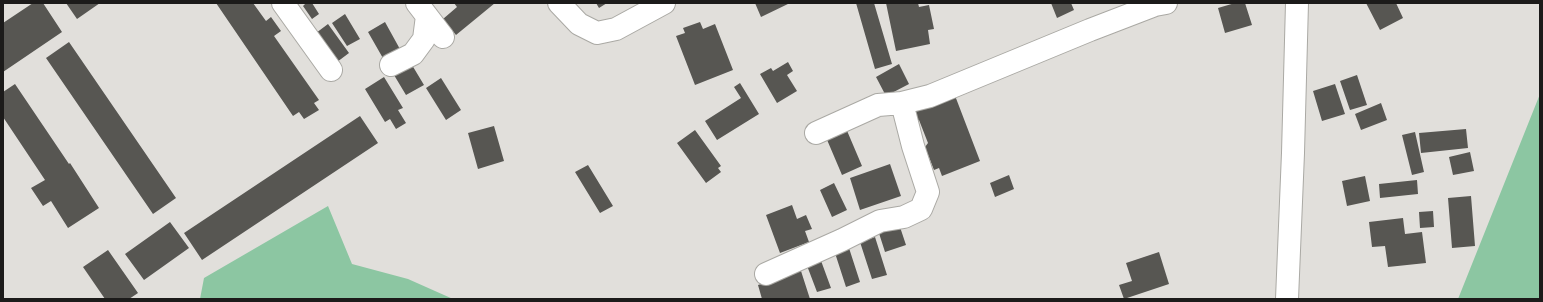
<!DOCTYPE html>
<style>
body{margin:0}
#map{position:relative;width:1543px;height:302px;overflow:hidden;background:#e1dfdb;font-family:"Fira Sans Condensed",sans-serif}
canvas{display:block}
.frame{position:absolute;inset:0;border:4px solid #1c1b1a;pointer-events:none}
</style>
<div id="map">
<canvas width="1543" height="302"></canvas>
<div class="frame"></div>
</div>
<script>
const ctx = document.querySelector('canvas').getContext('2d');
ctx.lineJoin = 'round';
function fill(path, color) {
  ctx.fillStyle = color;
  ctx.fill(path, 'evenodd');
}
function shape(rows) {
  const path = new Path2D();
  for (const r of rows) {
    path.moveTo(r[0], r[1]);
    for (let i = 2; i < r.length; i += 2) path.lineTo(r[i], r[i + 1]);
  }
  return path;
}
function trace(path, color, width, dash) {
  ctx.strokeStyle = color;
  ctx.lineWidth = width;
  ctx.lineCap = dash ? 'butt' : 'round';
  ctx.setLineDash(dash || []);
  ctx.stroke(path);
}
const green = shape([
 [1540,94,1540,299,1458,299],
 [328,206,352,264,408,279,453,299,200,299,204,278]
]);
const building = shape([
 [33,3,43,3,62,32,3,72,3,23],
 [66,3,100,3,77,19],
 [216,3,253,3,266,21,271,17,281,31,274,36,319,100,314,103,319,110,304,119,299,112,293,116],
 [306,3,312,3,319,14,312,19,303,6],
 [454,3,495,3,456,35,443,19,457,7],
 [596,3,607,3,599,8],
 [755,3,790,3,761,17],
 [856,3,874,3,892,64,875,69],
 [886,3,918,3,919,7,929,5,934,29,928,30,930,44,896,51],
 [1051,3,1071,3,1074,10,1057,18],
 [1235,3,1245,3,1252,25,1225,33,1218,8],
 [1366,3,1396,3,1403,18,1380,30],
 [345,14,360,39,347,46,332,23],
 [385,22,401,51,384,60,368,32],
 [700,22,703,29,715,24,733,70,695,85,676,36,685,33,683,28],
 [328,24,349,53,337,62,316,33],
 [69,42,176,198,153,214,46,58],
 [409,60,424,85,406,95,391,70],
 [788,62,793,71,787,75,797,91,777,103,760,74,771,68,773,71],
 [899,64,909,84,886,96,876,77],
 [1357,75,1367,105,1350,110,1340,81],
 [384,77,403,108,398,110,406,123,396,129,390,119,385,122,365,89],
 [441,78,461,110,446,120,426,88],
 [740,83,759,114,717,140,705,121,741,98,734,87],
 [15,84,69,164,70,163,99,208,68,228,51,201,43,206,31,188,45,180,3,117,3,92],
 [1335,84,1345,114,1322,121,1313,91],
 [954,93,980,161,942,176,939,168,934,170,925,147,928,143,919,120,915,122,910,110],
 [1381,103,1387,120,1361,130,1355,114],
 [360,116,378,143,202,260,184,233],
 [494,126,504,161,478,169,468,133],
 [845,126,862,166,842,175,825,135],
 [1466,129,1468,148,1421,153,1419,133],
 [695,130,721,166,718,168,721,172,706,183,677,143],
 [1415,132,1424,172,1412,175,1402,135],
 [1470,152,1474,171,1453,175,1449,157],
 [890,164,901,196,860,210,850,178],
 [588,165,613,206,600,213,575,172],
 [1009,175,1014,189,995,197,990,183],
 [1365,176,1370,201,1347,206,1342,181],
 [1417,180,1418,194,1380,198,1379,184],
 [834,183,847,210,832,217,820,190],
 [1471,196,1475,246,1452,248,1448,198],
 [792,205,797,219,806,215,812,229,805,231,809,242,780,253,766,215],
 [1433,211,1434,227,1420,228,1419,212],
 [1403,218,1405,234,1422,232,1426,263,1388,267,1385,246,1372,247,1369,222],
 [898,221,906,245,885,252,877,227],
 [170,222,189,248,144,280,125,254],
 [875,237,887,275,872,279,860,242],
 [849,248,860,282,846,287,835,253],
 [108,250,138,293,129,299,105,299,83,267],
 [1159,252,1169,284,1124,299,1119,285,1132,281,1126,263],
 [820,258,831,288,817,292,806,263],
 [801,271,810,299,762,299,758,285]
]);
const minor = shape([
 [283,3,331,70],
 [417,3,443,37],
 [559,3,579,24,597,33,616,29,664,3],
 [391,65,413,54,424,39,427,16],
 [816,133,878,105,902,103,930,96,1090,30,1155,5,1166,3],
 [766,274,842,240,880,221,904,217,921,209,928,192,913,146,902,103],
 [1287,299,1293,153,1297,3]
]);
fill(green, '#8cc6a2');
fill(building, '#575652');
trace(minor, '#aaa9a4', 24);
trace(minor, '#fff', 22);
</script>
